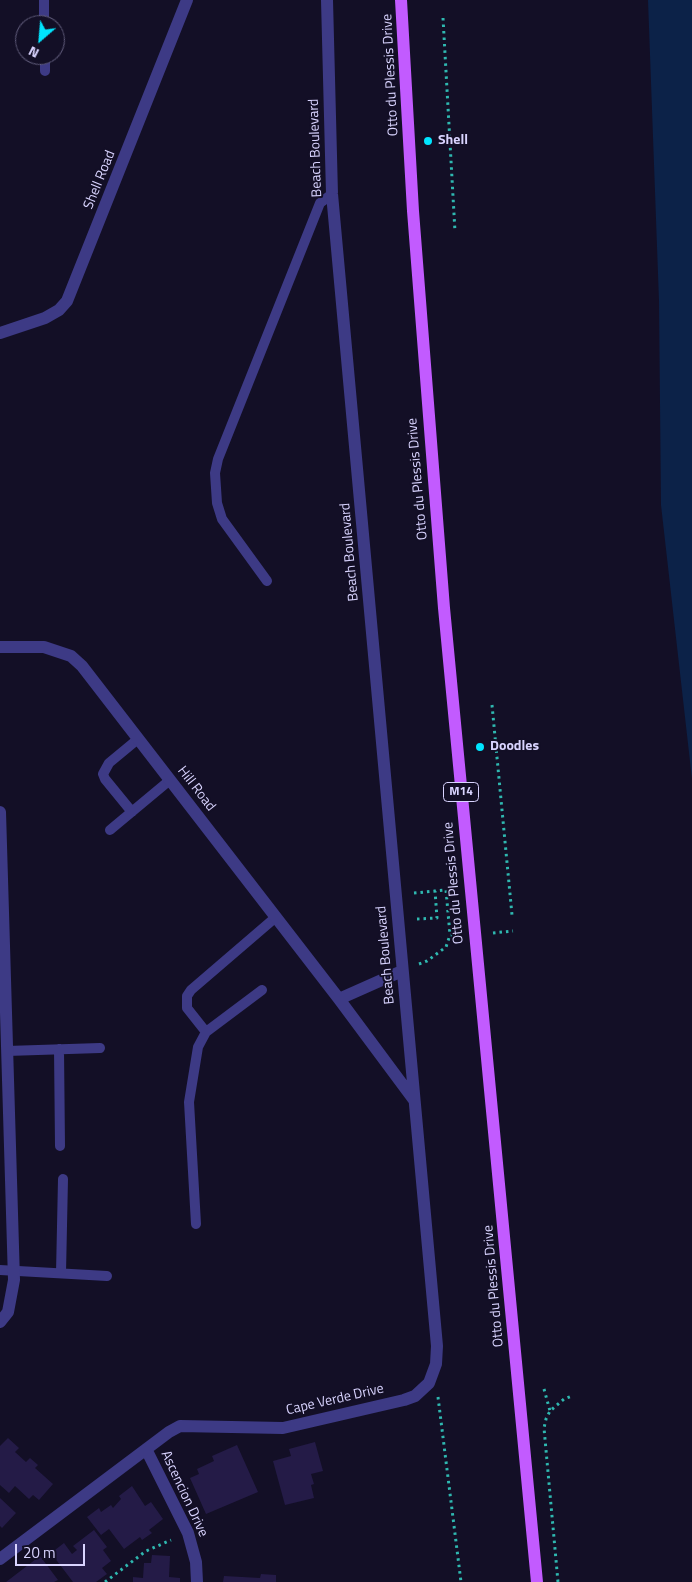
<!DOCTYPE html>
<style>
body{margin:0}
#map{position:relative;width:692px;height:1582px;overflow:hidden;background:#130f26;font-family:"Titillium Web",sans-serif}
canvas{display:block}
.north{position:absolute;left:15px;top:15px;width:50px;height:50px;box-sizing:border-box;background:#130f26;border:1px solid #625e7d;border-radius:50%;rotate:207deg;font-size:14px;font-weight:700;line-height:20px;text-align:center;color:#d9d4ff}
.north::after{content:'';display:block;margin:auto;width:18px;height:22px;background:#00e5ff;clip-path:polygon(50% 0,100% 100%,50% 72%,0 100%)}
.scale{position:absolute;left:15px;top:1544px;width:70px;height:22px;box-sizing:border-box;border:2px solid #d9d4ff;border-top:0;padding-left:6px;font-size:15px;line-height:18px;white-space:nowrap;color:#d9d4ff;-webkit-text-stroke:4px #130f26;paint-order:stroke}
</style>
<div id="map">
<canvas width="692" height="1582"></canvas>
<div class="north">N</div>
<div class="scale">20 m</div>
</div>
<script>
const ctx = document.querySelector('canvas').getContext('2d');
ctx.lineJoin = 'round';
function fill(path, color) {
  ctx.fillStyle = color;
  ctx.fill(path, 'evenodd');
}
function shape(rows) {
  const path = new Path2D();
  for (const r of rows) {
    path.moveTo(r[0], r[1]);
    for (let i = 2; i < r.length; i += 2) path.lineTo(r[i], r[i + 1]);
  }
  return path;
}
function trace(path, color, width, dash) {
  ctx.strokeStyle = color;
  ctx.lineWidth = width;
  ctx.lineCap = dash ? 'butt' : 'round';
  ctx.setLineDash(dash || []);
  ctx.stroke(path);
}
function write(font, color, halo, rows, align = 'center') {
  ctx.font = font + ' "Titillium Web",sans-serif';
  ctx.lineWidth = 4;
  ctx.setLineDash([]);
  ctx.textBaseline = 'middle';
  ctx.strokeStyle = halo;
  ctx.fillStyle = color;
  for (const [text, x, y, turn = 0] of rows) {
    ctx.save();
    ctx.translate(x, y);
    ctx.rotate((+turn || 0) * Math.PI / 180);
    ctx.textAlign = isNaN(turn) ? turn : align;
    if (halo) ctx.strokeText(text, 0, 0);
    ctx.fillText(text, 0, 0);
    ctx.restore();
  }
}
const water = shape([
 [648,0,692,0,692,779,661,505,659,301]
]);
const building = shape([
 [8,1438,19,1448,15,1452,26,1462,30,1458,38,1465,35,1468,53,1484,39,1500,33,1495,29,1499,15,1486,9,1493,0,1485,0,1446],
 [315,1442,323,1471,311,1474,314,1484,311,1485,314,1498,285,1505,273,1461,291,1456,289,1449],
 [237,1445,258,1492,206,1514,190,1478,199,1474,197,1469,214,1461,212,1456],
 [132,1486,145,1506,151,1502,163,1519,149,1530,152,1533,142,1540,140,1537,124,1549,109,1529,101,1535,87,1517,99,1508,101,1512,111,1505,113,1508,121,1499,119,1496],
 [0,1498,16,1513,2,1528,0,1526],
 [94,1530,107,1547,103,1550,111,1561,102,1568,107,1574,96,1582,73,1582,51,1553,64,1543,72,1554,77,1550,73,1546],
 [152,1555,170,1556,169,1577,180,1578,180,1582,133,1582,133,1577,143,1578,144,1563,151,1563],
 [40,1556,58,1580,54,1582,6,1582],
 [261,1574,276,1575,276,1582,223,1582,224,1576,260,1578]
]);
const path = shape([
 [443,18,455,232],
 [492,705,512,915],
 [414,893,435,891],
 [417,919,437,918,435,891,446,890,450,935,456,935],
 [493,933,513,931],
 [419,964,427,961,446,947,450,935],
 [544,1389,550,1411],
 [438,1397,461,1582],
 [105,1582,146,1551,171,1540],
 [558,1582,544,1428,546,1419,550,1411,564,1399,572,1396]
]);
const service = shape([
 [44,0,44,25],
 [45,55,45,71],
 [267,581,222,519,217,503,215,473,218,459,320,203,332,194],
 [132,812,105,779,103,774,109,763,138,739],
 [110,830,170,780],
 [262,990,206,1032,187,1008,187,996,191,990,276,917],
 [59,1049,60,1146],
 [7,1051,100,1048],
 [196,1224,189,1102,198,1047,206,1032],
 [0,1270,107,1276],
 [61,1273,63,1179]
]);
const minor = shape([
 [0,333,45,318,59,310,67,301,187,0],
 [0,647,44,647,71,656,82,666,339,999,414,1100],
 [0,812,14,1280,8,1312,0,1322],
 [339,999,402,971],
 [146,1449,188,1533,196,1562,197,1582],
 [0,1559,169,1432,180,1426,283,1428,404,1400,415,1396,429,1383,436,1364,437,1346,332,194,327,0]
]);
const primary = shape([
 [401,0,413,211,444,608,537,1582]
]);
const markers = [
 [428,141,5,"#00e5ff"],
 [480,747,5,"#00e5ff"]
];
const shields = [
 [461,792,35]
];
const shieldNames = [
 ["M14",461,792]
];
const streetNames = [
 ["Otto du Plessis Drive",391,75,-93],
 ["Beach Boulevard",316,148,-92],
 ["Shell Road",100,180,-68],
 ["Otto du Plessis Drive",418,479,-95],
 ["Beach Boulevard",350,552,-95],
 ["Hill Road",196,789,52],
 ["Otto du Plessis Drive",454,883,-95],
 ["Beach Boulevard",386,955,-95],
 ["Otto du Plessis Drive",494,1286,-95],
 ["Cape Verde Drive",335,1400,-13],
 ["Ascencion Drive",184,1494,65]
];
const poiNames = [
 ["Shell",438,141],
 ["Doodles",490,747]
];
fill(water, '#0c2248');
fill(building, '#241b47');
trace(path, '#2fb8b0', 3, [2.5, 4]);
trace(service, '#3d3a85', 10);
trace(minor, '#3d3a85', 12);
trace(primary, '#c25bff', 12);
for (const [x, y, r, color] of markers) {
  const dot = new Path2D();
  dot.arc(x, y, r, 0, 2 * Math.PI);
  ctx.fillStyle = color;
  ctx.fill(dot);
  trace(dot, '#130f26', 2);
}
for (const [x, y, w] of shields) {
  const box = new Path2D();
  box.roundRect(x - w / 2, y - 9.5, w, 19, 4);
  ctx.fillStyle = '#130f26';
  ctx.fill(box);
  trace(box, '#d9d4ff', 1);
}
write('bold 12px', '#d9d4ff', null, shieldNames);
write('14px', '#d9d4ff', '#130f26', streetNames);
write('bold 14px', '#d9d4ff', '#130f26', poiNames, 'left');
</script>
